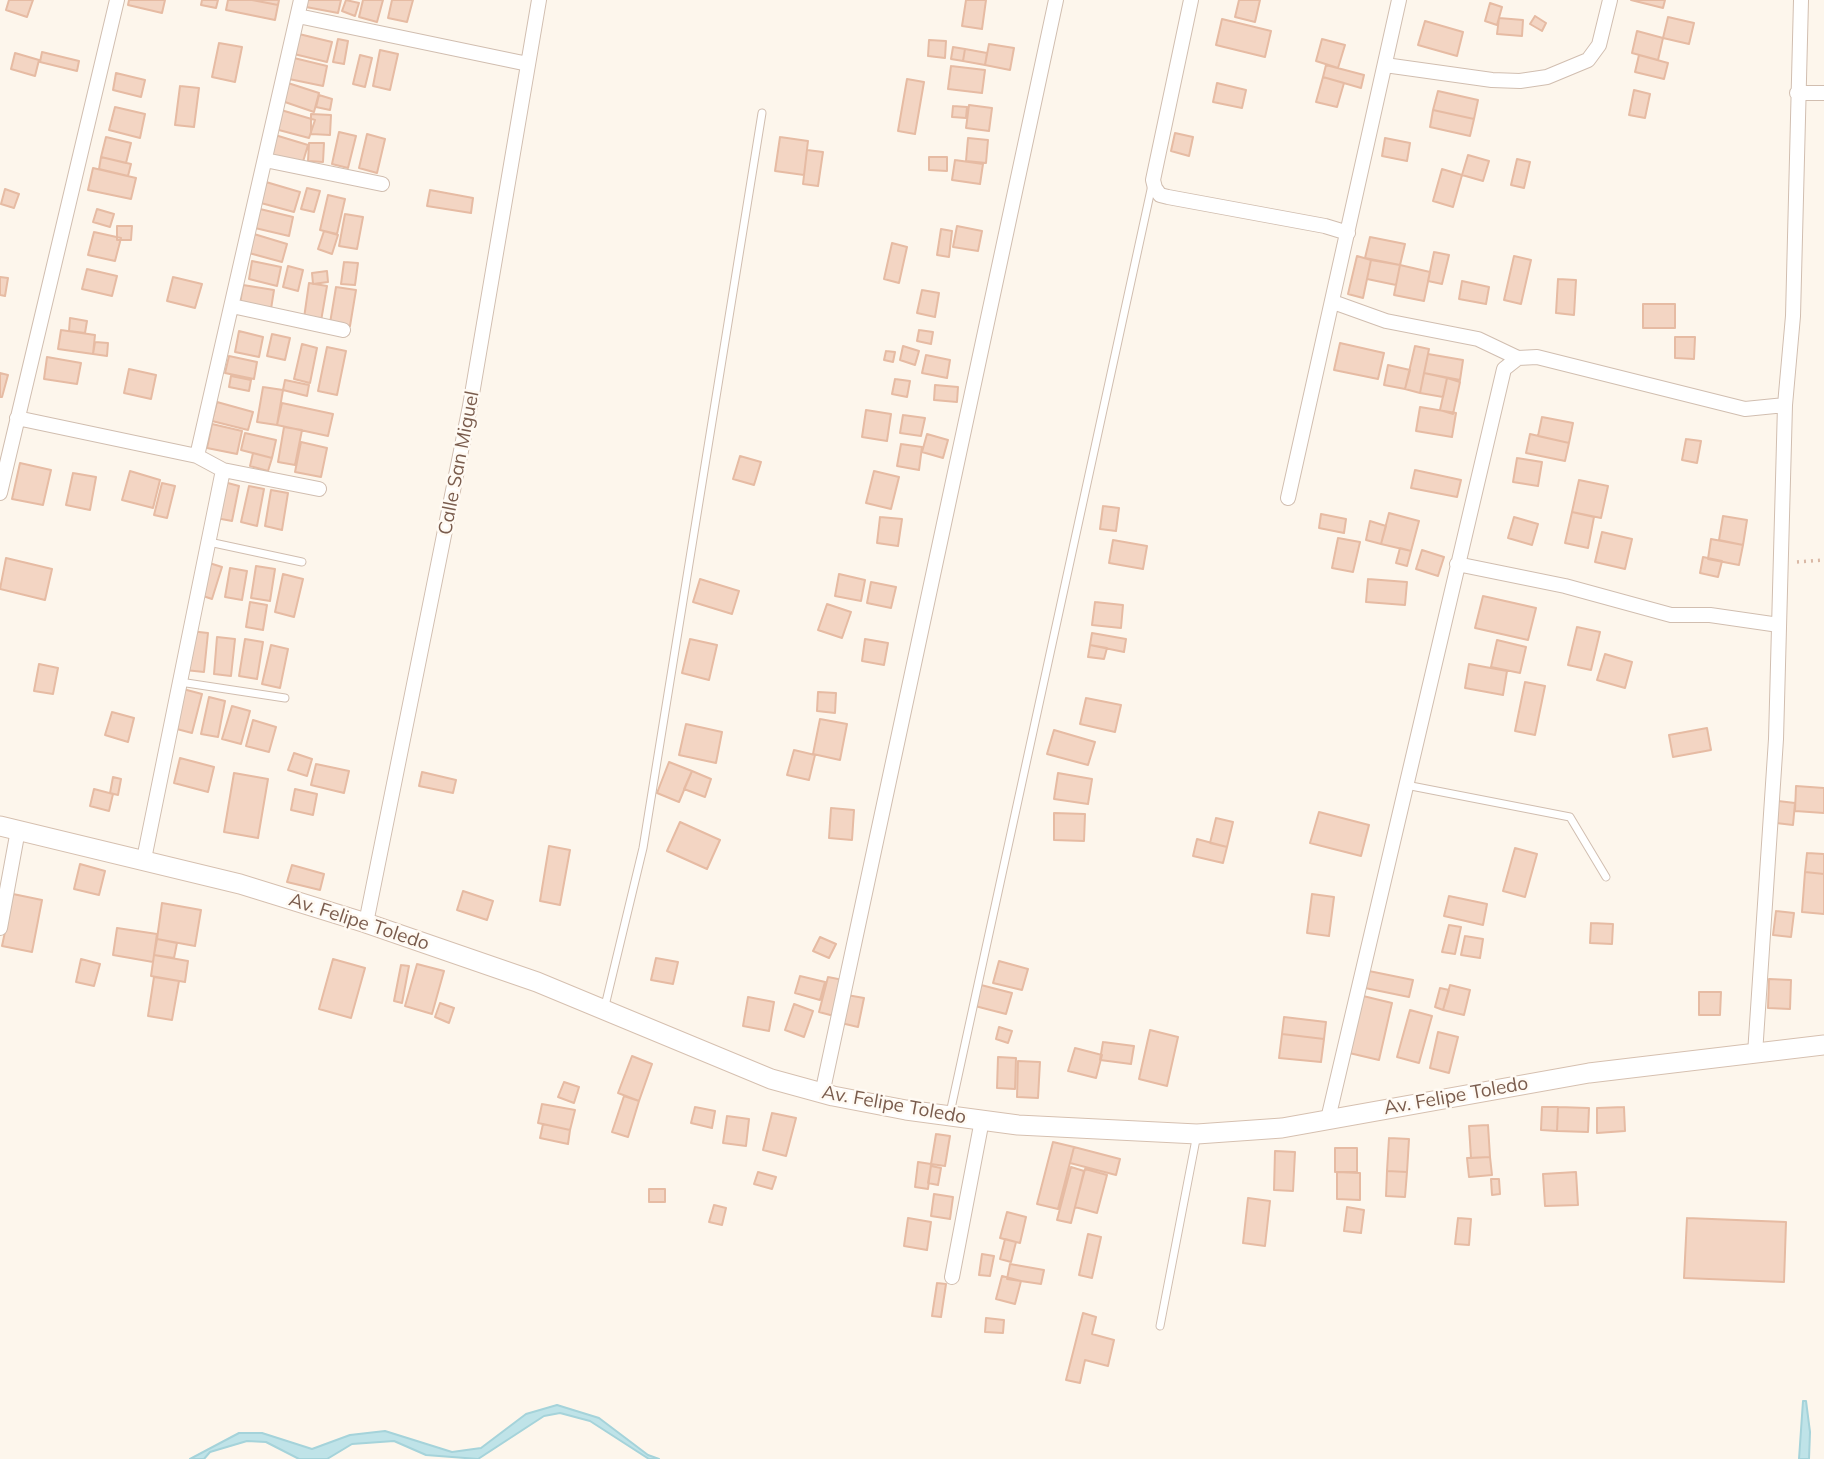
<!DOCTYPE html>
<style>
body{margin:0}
canvas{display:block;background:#fdf6ec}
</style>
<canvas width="1824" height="1459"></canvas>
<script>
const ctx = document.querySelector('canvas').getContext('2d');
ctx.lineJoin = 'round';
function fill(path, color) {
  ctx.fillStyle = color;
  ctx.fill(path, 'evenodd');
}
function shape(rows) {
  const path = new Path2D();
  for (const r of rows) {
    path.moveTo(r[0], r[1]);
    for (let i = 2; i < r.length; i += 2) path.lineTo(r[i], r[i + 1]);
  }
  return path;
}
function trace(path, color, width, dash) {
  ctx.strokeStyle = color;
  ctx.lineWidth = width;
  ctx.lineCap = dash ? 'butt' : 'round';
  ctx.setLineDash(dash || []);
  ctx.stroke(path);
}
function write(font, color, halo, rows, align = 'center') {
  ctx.font = font + ' Mulish,sans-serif';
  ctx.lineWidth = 5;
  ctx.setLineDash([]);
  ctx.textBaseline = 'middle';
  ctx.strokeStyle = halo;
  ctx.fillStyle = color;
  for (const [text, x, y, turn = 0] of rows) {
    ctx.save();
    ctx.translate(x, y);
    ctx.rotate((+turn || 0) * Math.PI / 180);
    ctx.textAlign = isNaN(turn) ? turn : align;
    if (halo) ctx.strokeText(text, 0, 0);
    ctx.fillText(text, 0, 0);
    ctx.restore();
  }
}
const water = shape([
 [1803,1401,1806,1401,1810,1432,1809,1459,1799,1459,1803,1401],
 [557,1405,599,1418,648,1455,659,1459,649,1459,590,1421,560,1413,544,1416,478,1459,426,1455,394,1441,352,1444,327,1459,299,1459,266,1442,247,1441,210,1452,204,1459,190,1459,239,1433,262,1433,312,1449,350,1435,385,1431,452,1452,481,1448,526,1414,557,1405]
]);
const building = shape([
 [9,0,33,0,27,17,6,10,9,0],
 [129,0,165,0,162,13,128,5,129,0],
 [202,0,218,0,216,8,201,5,202,0],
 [228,0,252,0,278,5,275,20,226,10,228,0],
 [252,0,279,0,278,5,252,0],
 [307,0,341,0,338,13,306,7,307,0],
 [346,0,359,3,355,16,342,11,346,0],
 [363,0,383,0,377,22,359,17,363,0],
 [392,0,413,0,407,22,388,18,392,0],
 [966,0,986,0,982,29,962,26,966,0],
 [1239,0,1260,0,1255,22,1235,17,1239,0],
 [1631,0,1665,0,1663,8,1631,0],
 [1490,3,1502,7,1497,25,1485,21,1490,3],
 [1535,16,1546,23,1542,31,1530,24,1535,16],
 [1668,17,1694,23,1689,44,1663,38,1668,17],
 [1499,18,1523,20,1522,36,1497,34,1499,18],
 [1222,19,1271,31,1265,57,1216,45,1222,19],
 [1425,21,1463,32,1457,56,1418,45,1425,21],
 [1637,31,1663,38,1658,60,1632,53,1637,31],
 [299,34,332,42,327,62,294,54,299,34],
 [338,39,348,41,344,64,333,62,338,39],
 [1322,39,1345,45,1338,68,1316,61,1322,39],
 [929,40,946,41,945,58,928,56,929,40],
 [219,43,242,47,235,82,212,77,219,43],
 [989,44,1014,48,1010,70,985,65,989,44],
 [953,47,965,49,963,61,951,59,953,47],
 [965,49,987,53,985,65,963,61,965,49],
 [380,50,398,54,390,90,373,86,380,50],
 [42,52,79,61,77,71,40,62,42,52],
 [15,53,39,60,35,76,11,69,15,53],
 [360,55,372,58,365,87,353,84,360,55],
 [1639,55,1668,63,1664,79,1635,72,1639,55],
 [294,58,327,66,323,86,289,79,294,58],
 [1326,65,1364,75,1361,88,1323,77,1326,65],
 [951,66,985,70,982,93,948,89,951,66],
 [116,73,145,80,141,97,113,90,116,73],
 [1323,77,1344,83,1337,107,1316,102,1323,77],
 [907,79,924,82,915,134,898,131,907,79],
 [288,83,319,93,314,112,282,101,288,83],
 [1217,83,1246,90,1242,108,1213,102,1217,83],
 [180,86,199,88,194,127,175,125,180,86],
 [1634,90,1650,94,1645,118,1629,115,1634,90],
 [1438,91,1478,100,1474,119,1433,110,1438,91],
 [319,95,332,99,330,110,316,107,319,95],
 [969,105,992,108,989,131,966,128,969,105],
 [953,106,967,107,966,118,952,117,953,106],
 [115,107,145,114,140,138,109,130,115,107],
 [281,110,315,120,309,138,275,129,281,110],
 [1433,110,1474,119,1470,136,1430,127,1433,110],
 [311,114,331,115,330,135,311,134,311,114],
 [339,132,356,136,348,168,332,164,339,132],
 [1175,133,1193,137,1189,156,1171,151,1175,133],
 [367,134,385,139,377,173,359,168,367,134],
 [275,135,308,145,302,165,269,155,275,135],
 [106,137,131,143,126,163,101,157,106,137],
 [780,137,808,141,804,175,775,171,780,137],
 [968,138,988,140,986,163,966,161,968,138],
 [1385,138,1410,143,1407,161,1382,156,1385,138],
 [309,143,324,143,323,162,308,161,309,143],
 [807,150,823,152,818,186,803,184,807,150],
 [1468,155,1489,161,1483,181,1462,175,1468,155],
 [101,157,131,164,128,176,99,169,101,157],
 [929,157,947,157,947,171,929,170,929,157],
 [1517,159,1530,162,1524,188,1511,185,1517,159],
 [955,160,983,164,980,184,952,180,955,160],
 [93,168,136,178,131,199,88,190,93,168],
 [1442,169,1462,175,1453,207,1433,201,1442,169],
 [266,182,300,192,294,212,261,203,266,182],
 [307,188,320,191,314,212,301,209,307,188],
 [5,189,19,194,14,208,1,204,5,189],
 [430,190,473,198,471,213,427,206,430,190],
 [328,195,345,199,337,234,320,230,328,195],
 [97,209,114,214,110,227,93,222,97,209],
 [260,209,293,217,289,236,255,228,260,209],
 [345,214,363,217,357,249,339,246,345,214],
 [117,226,132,226,131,240,117,240,117,226],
 [957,226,982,231,978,251,953,247,957,226],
 [941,229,952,231,949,257,937,255,941,229],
 [324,231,338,235,332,254,318,249,324,231],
 [94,232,121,238,115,261,88,255,94,232],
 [254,234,287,244,282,262,249,253,254,234],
 [1370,237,1405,244,1400,265,1365,258,1370,237],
 [892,243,907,247,899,283,884,279,892,243],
 [1434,252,1449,255,1442,284,1428,281,1434,252],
 [1357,256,1371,260,1363,298,1348,294,1357,256],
 [1514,256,1531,260,1521,304,1504,300,1514,256],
 [1371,260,1400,265,1396,285,1367,279,1371,260],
 [252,261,281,267,277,286,249,279,252,261],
 [344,262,358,263,355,285,341,284,344,262],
 [1400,265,1430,272,1424,301,1394,295,1400,265],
 [288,266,303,270,298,291,283,287,288,266],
 [87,269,117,276,112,296,82,289,87,269],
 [327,271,328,282,313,284,312,273,327,271],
 [0,277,8,278,5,296,0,295,0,277],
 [173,277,202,284,195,308,167,301,173,277],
 [1558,279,1576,280,1574,315,1556,313,1558,279],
 [1462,281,1489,287,1486,304,1459,299,1462,281],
 [309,283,327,286,321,321,304,318,309,283],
 [243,285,274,290,271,309,240,304,243,285],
 [336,287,356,290,350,326,330,323,336,287],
 [922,290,939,293,935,317,917,313,922,290],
 [1643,304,1675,304,1675,328,1643,328,1643,304],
 [70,318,87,321,85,333,69,331,70,318],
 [61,330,95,335,93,354,58,349,61,330],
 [919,330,933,332,931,344,917,341,919,330],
 [239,331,263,337,259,357,235,352,239,331],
 [272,334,290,338,285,360,267,356,272,334],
 [1675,337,1695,337,1694,359,1675,358,1675,337],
 [95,342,108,343,107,356,93,354,95,342],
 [1340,343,1384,353,1378,379,1334,370,1340,343],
 [302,344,317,348,310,383,294,379,302,344],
 [903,346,919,351,915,365,900,360,903,346],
 [1415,346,1429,349,1420,393,1405,389,1415,346],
 [327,347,346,351,337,395,318,391,327,347],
 [886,351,895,352,893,362,884,360,886,351],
 [1428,354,1463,360,1460,380,1424,373,1428,354],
 [926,355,950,360,947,378,922,373,926,355],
 [229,356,257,362,254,379,225,373,229,356],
 [47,357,81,363,77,384,44,379,47,357],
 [1388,365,1410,370,1405,389,1384,385,1388,365],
 [129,369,156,375,151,399,124,393,129,369],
 [0,373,8,375,2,397,0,397,0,373],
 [1424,373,1447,378,1443,397,1420,393,1424,373],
 [231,376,251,380,249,391,229,387,231,376],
 [1447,378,1460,382,1453,414,1440,410,1447,378],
 [895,379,910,381,907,397,892,394,895,379],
 [285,380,309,385,307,396,283,390,285,380],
 [935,385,958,387,957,402,934,400,935,385],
 [263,387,283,390,277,425,257,422,263,387],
 [217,402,253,412,248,430,212,421,217,402],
 [282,403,333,414,328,436,277,425,282,403],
 [1420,407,1456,413,1452,437,1416,431,1420,407],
 [866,410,891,414,887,441,862,437,866,410],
 [903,415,925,418,921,436,900,433,903,415],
 [1542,417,1573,423,1569,443,1538,436,1542,417],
 [212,424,242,431,237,454,207,448,212,424],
 [284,427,302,430,295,465,278,462,284,427],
 [245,433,276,440,272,458,241,450,245,433],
 [927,434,948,440,943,458,922,452,927,434],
 [1530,434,1569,443,1565,461,1526,453,1530,434],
 [1686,439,1701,441,1697,463,1682,460,1686,439],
 [301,442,327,448,321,477,295,472,301,442],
 [901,444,922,447,919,470,897,466,901,444],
 [253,453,272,458,268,471,250,466,253,453],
 [740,456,761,462,754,485,733,479,740,456],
 [1517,458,1542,462,1538,486,1513,482,1517,458],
 [20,463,51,470,43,505,12,499,20,463],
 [1415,470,1461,480,1457,497,1411,488,1415,470],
 [130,471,160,480,153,508,122,500,130,471],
 [874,471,899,477,891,509,866,503,874,471],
 [73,473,96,477,90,510,66,505,73,473],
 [1579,480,1608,486,1601,518,1572,512,1579,480],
 [224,482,239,486,232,521,216,518,224,482],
 [162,483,175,486,167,518,154,515,162,483],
 [249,486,264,489,257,526,241,522,249,486],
 [271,490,288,493,282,530,265,526,271,490],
 [1103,506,1119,508,1116,531,1100,529,1103,506],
 [1572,512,1594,517,1588,548,1565,543,1572,512],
 [1389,513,1419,521,1411,551,1381,544,1389,513],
 [1321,514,1346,519,1344,533,1319,528,1321,514],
 [1723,516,1747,520,1743,545,1719,540,1723,516],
 [880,517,902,519,898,546,877,543,880,517],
 [1514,517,1538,524,1532,545,1508,538,1514,517],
 [1370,521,1386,526,1381,544,1366,540,1370,521],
 [1602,532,1632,539,1625,569,1595,562,1602,532],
 [1338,538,1360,542,1353,572,1332,568,1338,538],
 [1711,539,1743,545,1739,565,1708,559,1711,539],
 [1113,540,1147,546,1143,569,1109,563,1113,540],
 [1400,548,1411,551,1407,566,1396,563,1400,548],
 [1422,550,1444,557,1438,576,1416,569,1422,550],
 [1703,557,1722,561,1718,577,1700,573,1703,557],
 [6,558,52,569,45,600,0,589,6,558],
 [203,561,222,567,212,599,194,593,203,561],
 [256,566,275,569,270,601,251,598,256,566],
 [230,568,247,571,242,600,225,597,230,568],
 [283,574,303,579,294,617,275,612,283,574],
 [839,574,865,580,861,601,835,596,839,574],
 [700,579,739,591,732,614,693,602,700,579],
 [1368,579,1407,582,1405,605,1366,602,1368,579],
 [871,582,896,587,891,608,867,603,871,582],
 [1483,596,1536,608,1528,640,1475,628,1483,596],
 [250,602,267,605,263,630,246,627,250,602],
 [1095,602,1123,605,1121,628,1092,625,1095,602],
 [827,604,851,612,842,638,818,630,827,604],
 [1577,627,1600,632,1591,670,1568,665,1577,627],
 [190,631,208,633,204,672,185,670,190,631],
 [1092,633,1126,639,1124,652,1090,645,1092,633],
 [217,637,235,639,231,676,214,674,217,637],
 [245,639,263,642,257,679,239,676,245,639],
 [690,639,717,645,709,680,682,673,690,639],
 [865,639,888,643,884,665,862,661,865,639],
 [1497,640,1526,647,1520,673,1491,667,1497,640],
 [271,645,288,649,280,688,262,684,271,645],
 [1090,645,1107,648,1104,659,1088,657,1090,645],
 [1605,654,1632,662,1625,688,1597,680,1605,654],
 [39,664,58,668,53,694,34,691,39,664],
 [1469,664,1507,671,1503,695,1465,688,1469,664],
 [1525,682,1545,686,1535,735,1515,731,1525,682],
 [183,689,202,694,192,733,173,728,183,689],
 [818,692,836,693,835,713,817,711,818,692],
 [209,697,225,701,218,737,201,734,209,697],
 [1086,698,1121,705,1115,732,1080,724,1086,698],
 [232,706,250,711,241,744,222,739,232,706],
 [112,712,134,718,128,742,105,735,112,712],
 [820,719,847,724,840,760,813,754,820,719],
 [253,720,276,727,269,752,246,746,253,720],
 [686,724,722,732,716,763,679,755,686,724],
 [1707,728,1711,750,1673,757,1669,735,1707,728],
 [1054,730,1095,742,1088,765,1047,754,1054,730],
 [794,750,815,755,809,780,787,775,794,750],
 [294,753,312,759,307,776,288,770,294,753],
 [180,758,214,767,208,792,174,783,180,758],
 [669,762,692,771,679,802,657,793,669,762],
 [316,764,349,771,344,793,311,785,316,764],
 [692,771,711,779,705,797,684,789,692,771],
 [422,772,456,780,453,793,419,786,422,772],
 [234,773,268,779,258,838,224,832,234,773],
 [1058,773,1092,779,1088,804,1054,799,1058,773],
 [113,777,121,779,118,795,110,793,113,777],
 [1796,786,1824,788,1824,813,1795,811,1796,786],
 [94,789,113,794,109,811,90,806,94,789],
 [295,789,317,794,313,815,291,810,295,789],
 [1778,801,1795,803,1793,825,1776,823,1778,801],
 [831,808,854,810,852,840,829,838,831,808],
 [1319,812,1369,825,1361,856,1310,843,1319,812],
 [1054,813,1085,814,1084,841,1054,840,1054,813],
 [1216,818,1233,822,1227,847,1210,843,1216,818],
 [680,822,720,840,707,869,667,851,680,822],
 [1197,839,1227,847,1223,863,1193,856,1197,839],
 [549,846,570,850,560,905,540,901,549,846],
 [1515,848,1537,854,1525,897,1503,891,1515,848],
 [1807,853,1824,854,1824,874,1805,872,1807,853],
 [80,864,105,871,99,895,74,889,80,864],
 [292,865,324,874,320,890,287,882,292,865],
 [1805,872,1824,874,1824,914,1802,912,1805,872],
 [463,891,493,901,487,920,457,910,463,891],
 [13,894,42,900,32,952,2,946,13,894],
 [1312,894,1334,897,1329,936,1307,933,1312,894],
 [1449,896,1487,904,1483,925,1444,916,1449,896],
 [162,903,201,910,195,946,157,939,162,903],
 [1776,911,1794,913,1791,937,1773,935,1776,911],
 [1591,923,1613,924,1612,944,1590,943,1591,923],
 [1449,925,1461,927,1455,954,1442,952,1449,925],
 [117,928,157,934,153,962,113,955,117,928],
 [1465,936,1483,939,1480,958,1461,955,1465,936],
 [820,937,836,944,829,958,813,951,820,937],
 [157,939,177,943,174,958,154,955,157,939],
 [154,955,188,961,185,982,151,976,154,955],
 [656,958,678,962,673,984,651,980,656,958],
 [81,959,100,964,94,986,76,982,81,959],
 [333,959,365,968,351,1018,319,1009,333,959],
 [999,961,1028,969,1022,990,993,983,999,961],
 [417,964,444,971,432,1014,405,1006,417,964],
 [401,965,409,966,402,1003,394,1001,401,965],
 [1364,970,1413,980,1409,997,1360,987,1364,970],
 [800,976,825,982,820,1000,795,993,800,976],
 [154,977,179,981,172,1020,148,1016,154,977],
 [828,977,843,980,834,1016,819,1012,828,977],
 [1769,979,1791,980,1790,1009,1768,1008,1769,979],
 [981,985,1012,993,1006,1014,975,1006,981,985],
 [1450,985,1470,990,1464,1015,1443,1010,1450,985],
 [1440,988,1449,990,1443,1010,1435,1007,1440,988],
 [1699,992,1721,992,1720,1015,1699,1015,1699,992],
 [847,995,864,998,858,1027,841,1023,847,995],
 [1359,995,1392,1003,1379,1060,1345,1052,1359,995],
 [748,997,774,1002,769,1031,743,1026,748,997],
 [440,1003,454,1008,449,1023,435,1017,440,1003],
 [794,1004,813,1011,804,1037,785,1030,794,1004],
 [1410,1010,1432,1016,1419,1063,1397,1057,1410,1010],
 [1284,1017,1326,1022,1324,1039,1282,1034,1284,1017],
 [999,1027,1012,1031,1008,1043,996,1039,999,1027],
 [1150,1030,1178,1037,1167,1086,1139,1079,1150,1030],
 [1438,1032,1458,1037,1449,1073,1430,1068,1438,1032],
 [1282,1034,1324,1039,1321,1062,1279,1058,1282,1034],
 [1103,1042,1134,1046,1131,1064,1100,1060,1103,1042],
 [1075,1048,1102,1055,1096,1078,1068,1071,1075,1048],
 [632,1056,652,1064,639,1101,618,1093,632,1056],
 [998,1057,1016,1058,1015,1089,997,1088,998,1057],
 [1018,1061,1040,1062,1038,1098,1017,1097,1018,1061],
 [564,1082,579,1087,574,1103,558,1097,564,1082],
 [624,1096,639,1101,628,1137,612,1132,624,1096],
 [542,1104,575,1110,570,1130,538,1123,542,1104],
 [695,1107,715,1111,712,1128,691,1123,695,1107],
 [1542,1107,1558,1107,1557,1131,1541,1130,1542,1107],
 [1558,1107,1589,1108,1588,1132,1557,1131,1558,1107],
 [1624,1107,1625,1131,1597,1133,1597,1108,1624,1107],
 [772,1113,796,1118,786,1156,763,1150,772,1113],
 [727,1116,749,1119,746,1146,723,1143,727,1116],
 [543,1124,570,1130,568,1144,540,1138,543,1124],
 [1488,1125,1490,1157,1471,1158,1469,1126,1488,1125],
 [936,1134,950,1136,945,1166,931,1164,936,1134],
 [1389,1138,1409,1139,1407,1172,1387,1171,1389,1138],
 [1053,1142,1074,1147,1058,1209,1037,1204,1053,1142],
 [1074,1147,1120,1159,1116,1175,1070,1163,1074,1147],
 [1335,1148,1357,1148,1357,1172,1335,1172,1335,1148],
 [1275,1151,1295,1152,1293,1191,1274,1190,1275,1151],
 [1490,1157,1492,1175,1469,1177,1467,1158,1490,1157],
 [918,1162,931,1164,928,1189,915,1187,918,1162],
 [931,1166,941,1168,938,1185,928,1183,931,1166],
 [1071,1167,1084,1171,1071,1223,1057,1220,1071,1167],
 [1085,1169,1107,1175,1097,1213,1075,1207,1085,1169],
 [1387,1171,1407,1172,1405,1197,1386,1196,1387,1171],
 [758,1172,776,1177,772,1189,754,1184,758,1172],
 [1337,1172,1360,1173,1360,1200,1337,1199,1337,1172],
 [1576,1172,1578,1205,1545,1206,1543,1174,1576,1172],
 [1491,1179,1499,1179,1500,1194,1492,1195,1491,1179],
 [649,1189,665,1189,665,1202,649,1202,649,1189],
 [934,1194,953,1197,950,1219,931,1216,934,1194],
 [1248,1198,1270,1201,1265,1246,1243,1243,1248,1198],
 [714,1205,726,1208,722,1225,709,1222,714,1205],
 [1347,1207,1364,1210,1361,1233,1344,1231,1347,1207],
 [1007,1212,1026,1217,1020,1243,1000,1238,1007,1212],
 [908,1218,931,1222,927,1250,904,1246,908,1218],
 [1458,1218,1471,1219,1469,1245,1455,1244,1458,1218],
 [1687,1218,1786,1222,1784,1282,1684,1278,1687,1218],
 [1088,1234,1101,1237,1092,1278,1079,1275,1088,1234],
 [1005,1239,1016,1242,1011,1262,1000,1259,1005,1239],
 [982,1254,994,1256,990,1276,979,1275,982,1254],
 [1010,1264,1044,1270,1041,1284,1007,1279,1010,1264],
 [1002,1276,1021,1281,1015,1304,996,1299,1002,1276],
 [937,1283,946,1284,941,1317,932,1316,937,1283],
 [1083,1313,1096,1317,1092,1334,1114,1340,1108,1366,1085,1360,1080,1383,1066,1380,1083,1313],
 [986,1318,1004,1320,1003,1333,985,1332,986,1318]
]);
const path = shape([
 [1797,562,1824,560]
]);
const lane = shape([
 [209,542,302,562],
 [180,682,285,698],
 [1406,785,1570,817,1606,877],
 [604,1010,643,848,762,113],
 [950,1113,1152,185],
 [1160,1326,1197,1134]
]);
const street = shape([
 [1191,0,1153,180,1155,188,1160,195,1168,197,1325,226,1348,233],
 [298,16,528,64],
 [1385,65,1492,80,1520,81,1547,77,1588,60,1599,45,1610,0],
 [1797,93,1824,93],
 [265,160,382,184],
 [1333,302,1386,321,1478,339,1518,358],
 [232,306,343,330],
 [17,418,197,456,223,470,319,489],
 [197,456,301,0],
 [0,493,117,0],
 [1288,498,1399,0],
 [1457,564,1565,586,1671,615,1710,615,1779,625],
 [144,859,223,470],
 [366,923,470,406,539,0],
 [0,928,18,830],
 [1755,1054,1776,739,1785,405,1793,316,1801,0],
 [822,1094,1056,0],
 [1328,1119,1504,369,1518,358,1537,357,1745,409,1785,405],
 [952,1277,982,1120]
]);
const secondary = shape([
 [0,826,240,884,366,923,537,982,771,1079,833,1096,906,1110,1018,1125,1197,1134,1282,1128,1589,1073,1824,1045]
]);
const streetNames = [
 ["Calle San Miguel",459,463,-79],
 ["Av. Felipe Toledo",359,922,18],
 ["Av. Felipe Toledo",1456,1096,-10],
 ["Av. Felipe Toledo",894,1105,10]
];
fill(water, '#bfe3e8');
trace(water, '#a5d3da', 2);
fill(building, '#f3d5c3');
trace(building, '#e6bba3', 2);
trace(lane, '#d1beb0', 9);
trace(street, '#d1beb0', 16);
trace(secondary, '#d6c0b0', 21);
trace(path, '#d9b8a5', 3.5, [2, 5]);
trace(lane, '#fff', 7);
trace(street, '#fff', 14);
trace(secondary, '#fff', 19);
write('19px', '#7a5c4d', '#fffaf3', streetNames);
</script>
